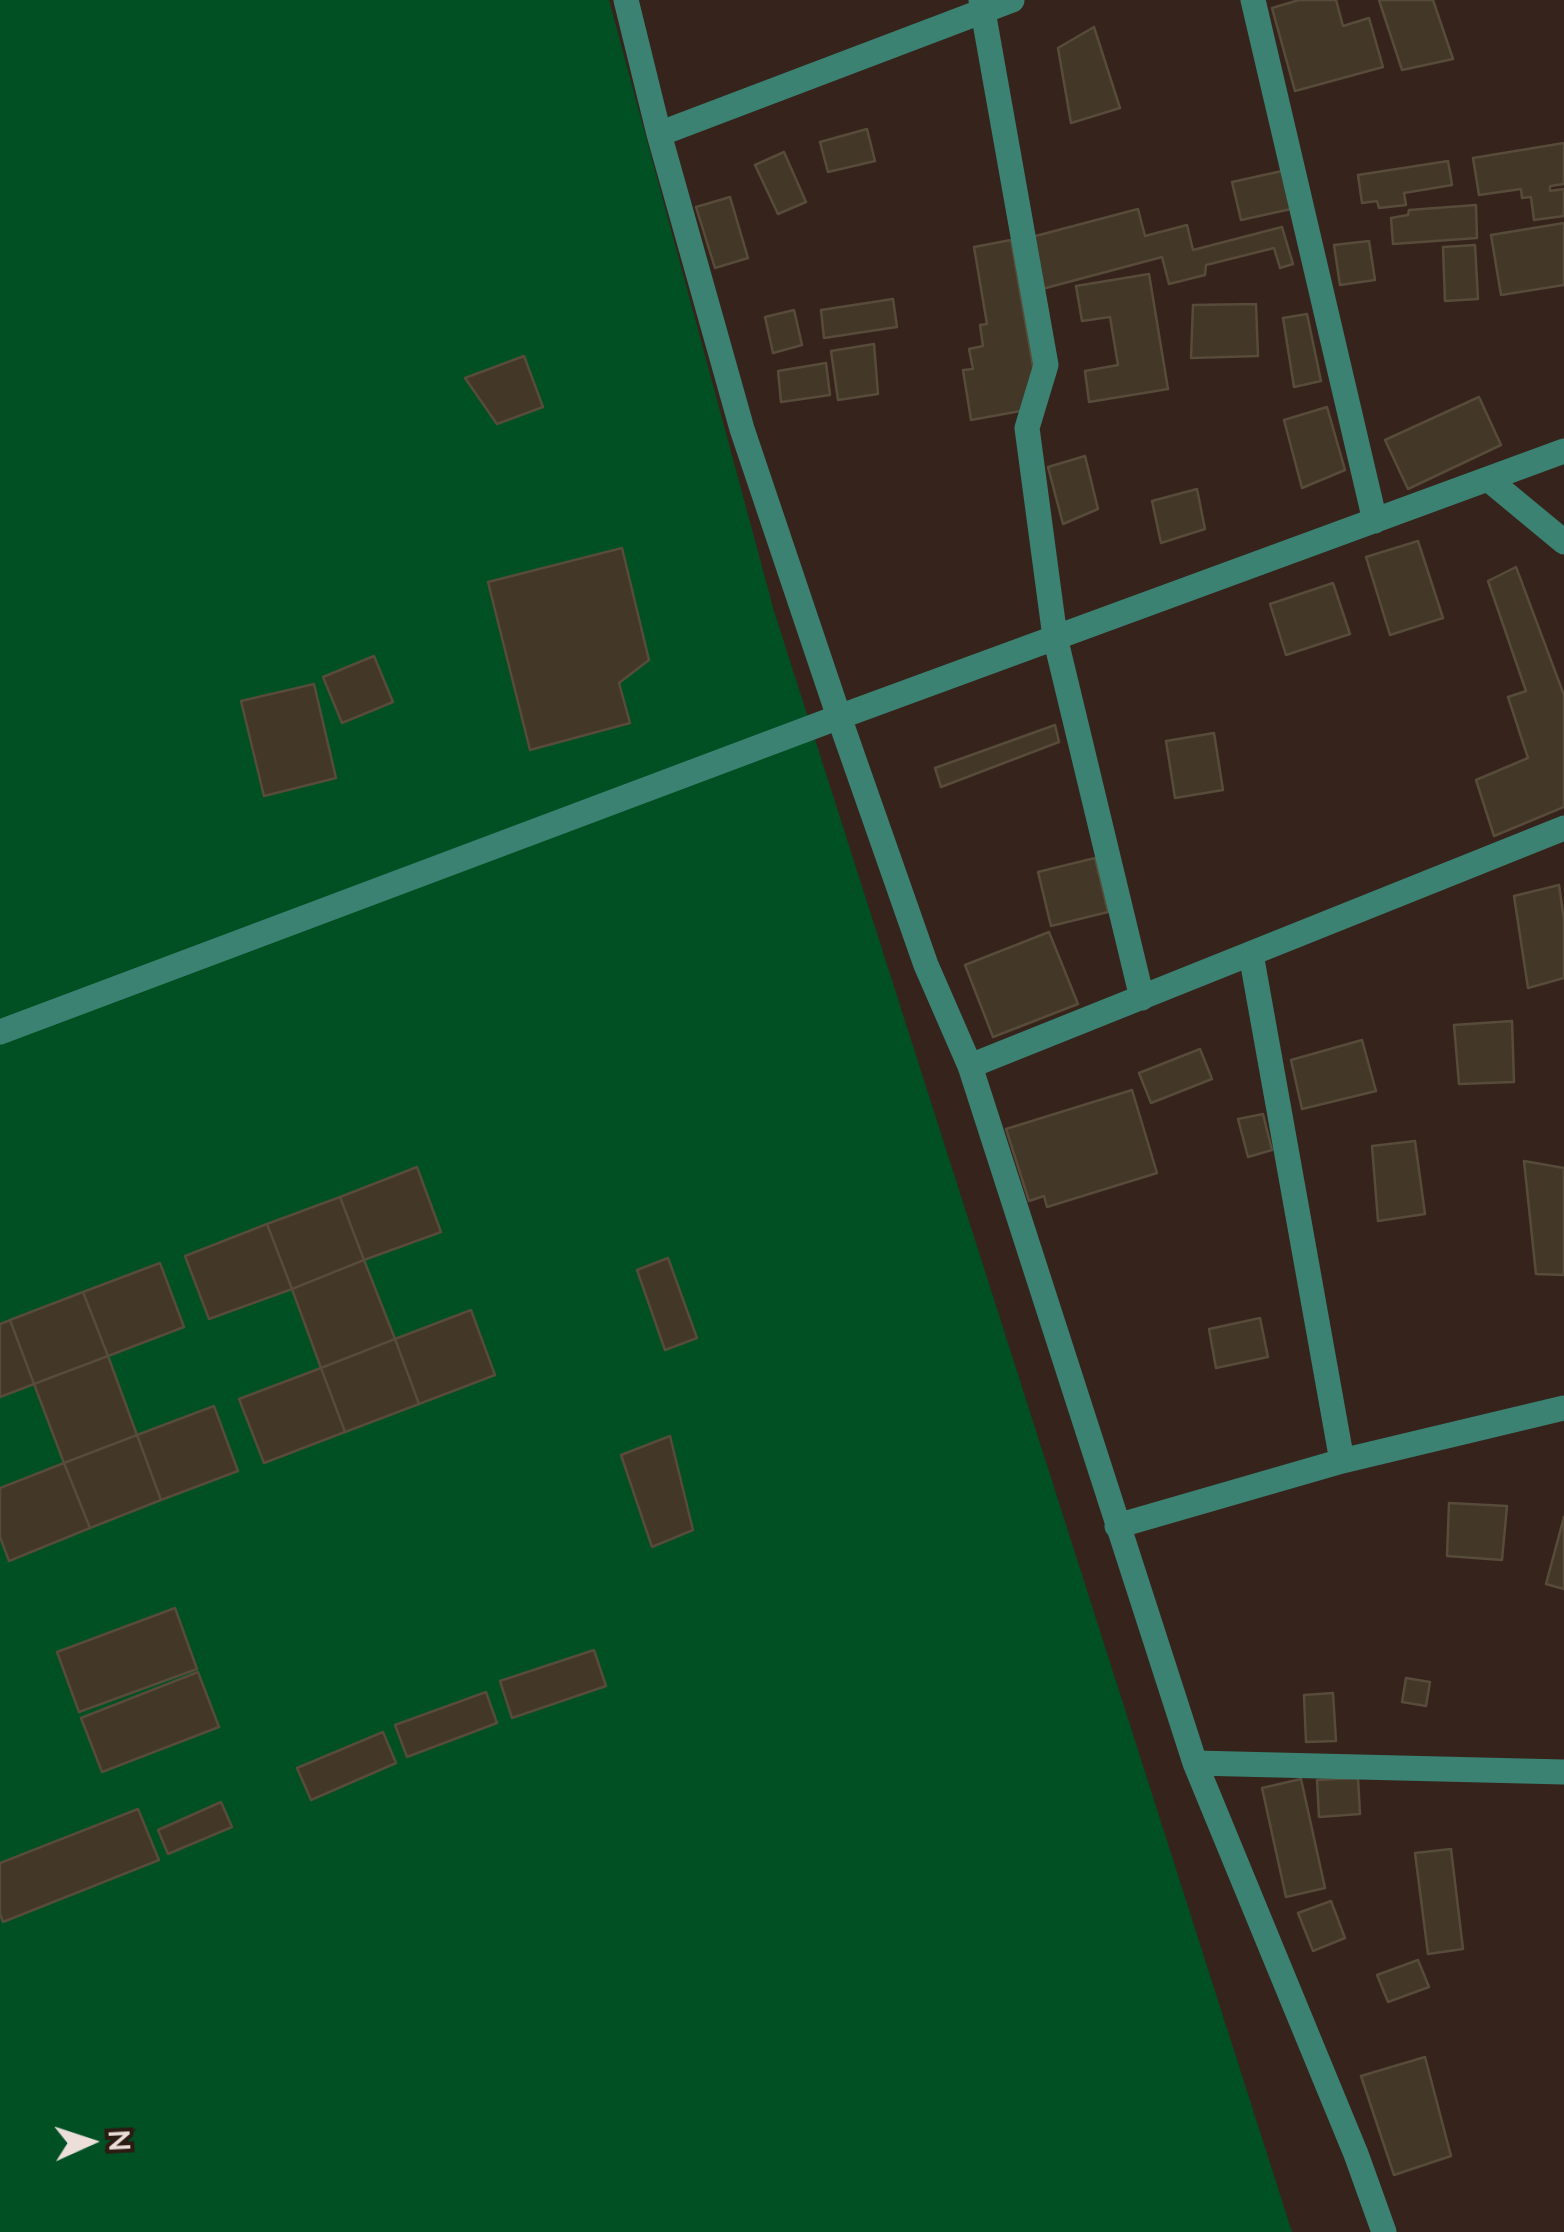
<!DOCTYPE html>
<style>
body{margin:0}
#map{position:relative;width:1564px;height:2232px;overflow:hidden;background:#36241c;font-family:Lato,sans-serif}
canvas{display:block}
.north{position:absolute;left:40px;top:2092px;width:100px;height:100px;-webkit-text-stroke:8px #2c1b13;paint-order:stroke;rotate:87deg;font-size:28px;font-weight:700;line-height:40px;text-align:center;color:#ecdfda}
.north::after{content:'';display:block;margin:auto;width:35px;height:45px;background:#ecdfda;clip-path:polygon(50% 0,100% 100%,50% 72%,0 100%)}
</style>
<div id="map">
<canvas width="1564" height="2232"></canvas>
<div class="north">N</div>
</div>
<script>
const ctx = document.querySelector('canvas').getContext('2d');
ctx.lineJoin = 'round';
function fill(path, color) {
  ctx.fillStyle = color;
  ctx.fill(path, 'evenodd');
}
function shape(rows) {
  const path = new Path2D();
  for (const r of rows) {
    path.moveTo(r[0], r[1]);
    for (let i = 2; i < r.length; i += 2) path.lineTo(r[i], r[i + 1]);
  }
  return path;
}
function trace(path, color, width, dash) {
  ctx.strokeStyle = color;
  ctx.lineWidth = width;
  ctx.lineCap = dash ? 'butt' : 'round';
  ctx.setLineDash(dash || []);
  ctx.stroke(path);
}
const green = shape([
 [0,0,609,0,774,611,1292,2232,0,2232]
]);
const building = shape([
 [1299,0,1336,0,1343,26,1369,18,1383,67,1295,91,1272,8,1299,0],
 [1379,0,1433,0,1453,59,1402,70,1379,0],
 [1094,27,1120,108,1071,123,1058,48,1094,27],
 [867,129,875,161,828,172,820,142,867,129],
 [1564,143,1564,184,1550,186,1550,191,1564,189,1564,216,1534,220,1531,197,1522,198,1521,189,1479,195,1473,158,1564,143],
 [784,152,806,202,778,214,755,165,784,152],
 [1448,161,1452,185,1404,193,1406,205,1379,208,1377,201,1362,203,1358,175,1448,161],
 [1282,171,1291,209,1241,220,1232,182,1282,171],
 [730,197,748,258,715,268,696,207,730,197],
 [1476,205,1477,238,1393,244,1391,218,1408,215,1409,210,1476,205],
 [1138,209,1145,236,1187,225,1193,250,1282,227,1293,264,1280,268,1274,248,1206,265,1205,275,1169,284,1162,257,1042,289,1028,238,1138,209],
 [1564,223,1564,285,1501,295,1491,235,1564,223],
 [1011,240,1036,384,1026,410,971,420,963,370,973,369,969,349,983,346,980,325,987,324,974,247,1011,240],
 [1369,241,1375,280,1340,285,1334,245,1369,241],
 [1475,245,1478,299,1445,301,1443,247,1475,245],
 [1149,274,1168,389,1089,402,1085,371,1118,365,1110,317,1082,321,1076,286,1149,274],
 [893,299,897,327,824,338,821,310,893,299],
 [1256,304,1258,356,1191,358,1193,305,1256,304],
 [794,310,802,345,773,353,765,317,794,310],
 [1307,314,1321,381,1294,387,1283,318,1307,314],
 [874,344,878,394,838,400,831,351,874,344],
 [524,356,543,407,497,424,465,378,524,356],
 [826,363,830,395,781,402,778,371,826,363],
 [1479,397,1501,445,1408,489,1385,440,1479,397],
 [1327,407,1345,470,1302,488,1284,420,1327,407],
 [1085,456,1098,509,1063,524,1048,467,1085,456],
 [1197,489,1205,529,1161,543,1152,501,1197,489],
 [1418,541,1443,618,1390,635,1366,557,1418,541],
 [622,548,649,660,619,683,630,723,530,750,488,582,622,548],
 [1516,567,1564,695,1564,807,1494,836,1476,780,1528,758,1508,697,1526,691,1488,581,1516,567],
 [1333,583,1350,634,1286,655,1270,604,1333,583],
 [374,656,393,702,342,723,323,677,374,656],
 [314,684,336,778,264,796,241,701,314,684],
 [1055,725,1059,742,941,787,935,768,1055,725],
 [1214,733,1223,790,1175,798,1166,741,1214,733],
 [1095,858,1108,912,1051,926,1038,872,1095,858],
 [1559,885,1564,920,1564,978,1528,988,1514,896,1559,885],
 [1049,932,1078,1004,993,1037,965,965,1049,932],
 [1512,1021,1514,1082,1459,1084,1454,1025,1512,1021],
 [1362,1040,1376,1091,1302,1109,1291,1060,1362,1040],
 [1200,1049,1212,1079,1151,1103,1139,1073,1200,1049],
 [1132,1090,1157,1173,1047,1207,1044,1196,1029,1201,1006,1129,1132,1090],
 [1263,1114,1272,1150,1248,1157,1238,1119,1263,1114],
 [1415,1141,1425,1214,1378,1221,1372,1146,1415,1141],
 [1524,1161,1564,1168,1564,1275,1536,1274,1524,1161],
 [417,1167,441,1232,364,1260,340,1197,417,1167],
 [340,1197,364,1260,292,1289,267,1224,340,1197],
 [267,1224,292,1289,209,1319,185,1256,267,1224],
 [668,1258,697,1338,665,1350,637,1270,668,1258],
 [364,1260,395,1339,321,1368,292,1289,364,1260],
 [160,1263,184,1327,108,1356,83,1292,160,1263],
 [83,1292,108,1356,34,1384,10,1320,83,1292],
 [471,1310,495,1375,419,1404,395,1339,471,1310],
 [1260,1318,1268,1357,1216,1368,1209,1329,1260,1318],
 [10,1320,34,1384,0,1397,0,1324,10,1320],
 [395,1339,419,1404,345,1432,321,1368,395,1339],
 [108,1356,137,1435,64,1463,34,1384,108,1356],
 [321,1368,345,1432,264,1463,239,1399,321,1368],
 [214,1406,238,1471,161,1500,137,1435,214,1406],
 [137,1435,161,1500,90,1528,64,1463,137,1435],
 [670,1436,693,1530,652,1547,621,1455,670,1436],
 [64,1463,90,1528,9,1561,0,1537,0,1488,64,1463],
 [1449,1503,1507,1506,1502,1560,1447,1556,1449,1503],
 [1564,1517,1564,1589,1546,1584,1564,1517],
 [175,1608,197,1669,79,1712,57,1652,175,1608],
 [594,1650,606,1686,512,1718,500,1681,594,1650],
 [198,1672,219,1727,102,1772,81,1718,198,1672],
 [1406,1678,1430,1682,1426,1706,1402,1702,1406,1678],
 [486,1692,497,1723,407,1757,395,1725,486,1692],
 [1333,1693,1336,1741,1306,1742,1304,1695,1333,1693],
 [383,1732,396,1763,311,1800,297,1768,383,1732],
 [1358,1778,1360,1814,1319,1817,1317,1780,1358,1778],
 [1301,1779,1325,1888,1286,1897,1262,1788,1301,1779],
 [221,1802,232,1827,168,1854,158,1830,221,1802],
 [138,1809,159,1860,3,1922,0,1914,0,1863,138,1809],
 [1451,1849,1463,1949,1428,1954,1415,1853,1451,1849],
 [1331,1901,1345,1938,1313,1951,1298,1913,1331,1901],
 [1418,1960,1429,1987,1388,2002,1377,1975,1418,1960],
 [1425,2057,1451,2156,1394,2175,1361,2076,1425,2057]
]);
const minor = shape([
 [626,0,659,134,742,429,839,717,926,965,970,1066,1195,1763,1356,2154,1384,2232],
 [981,0,1046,365,1027,428,1055,637,1142,998],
 [1253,0,1375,521],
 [659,134,1012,0],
 [1488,479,1564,542],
 [1251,954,1342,1461],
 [0,1032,839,717,1564,451],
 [970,1066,1564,828],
 [1117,1526,1342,1461,1564,1408],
 [1195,1763,1564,1772]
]);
fill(green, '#005024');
fill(building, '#433727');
trace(building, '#574b3a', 2.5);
trace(minor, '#3b8272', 25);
</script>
